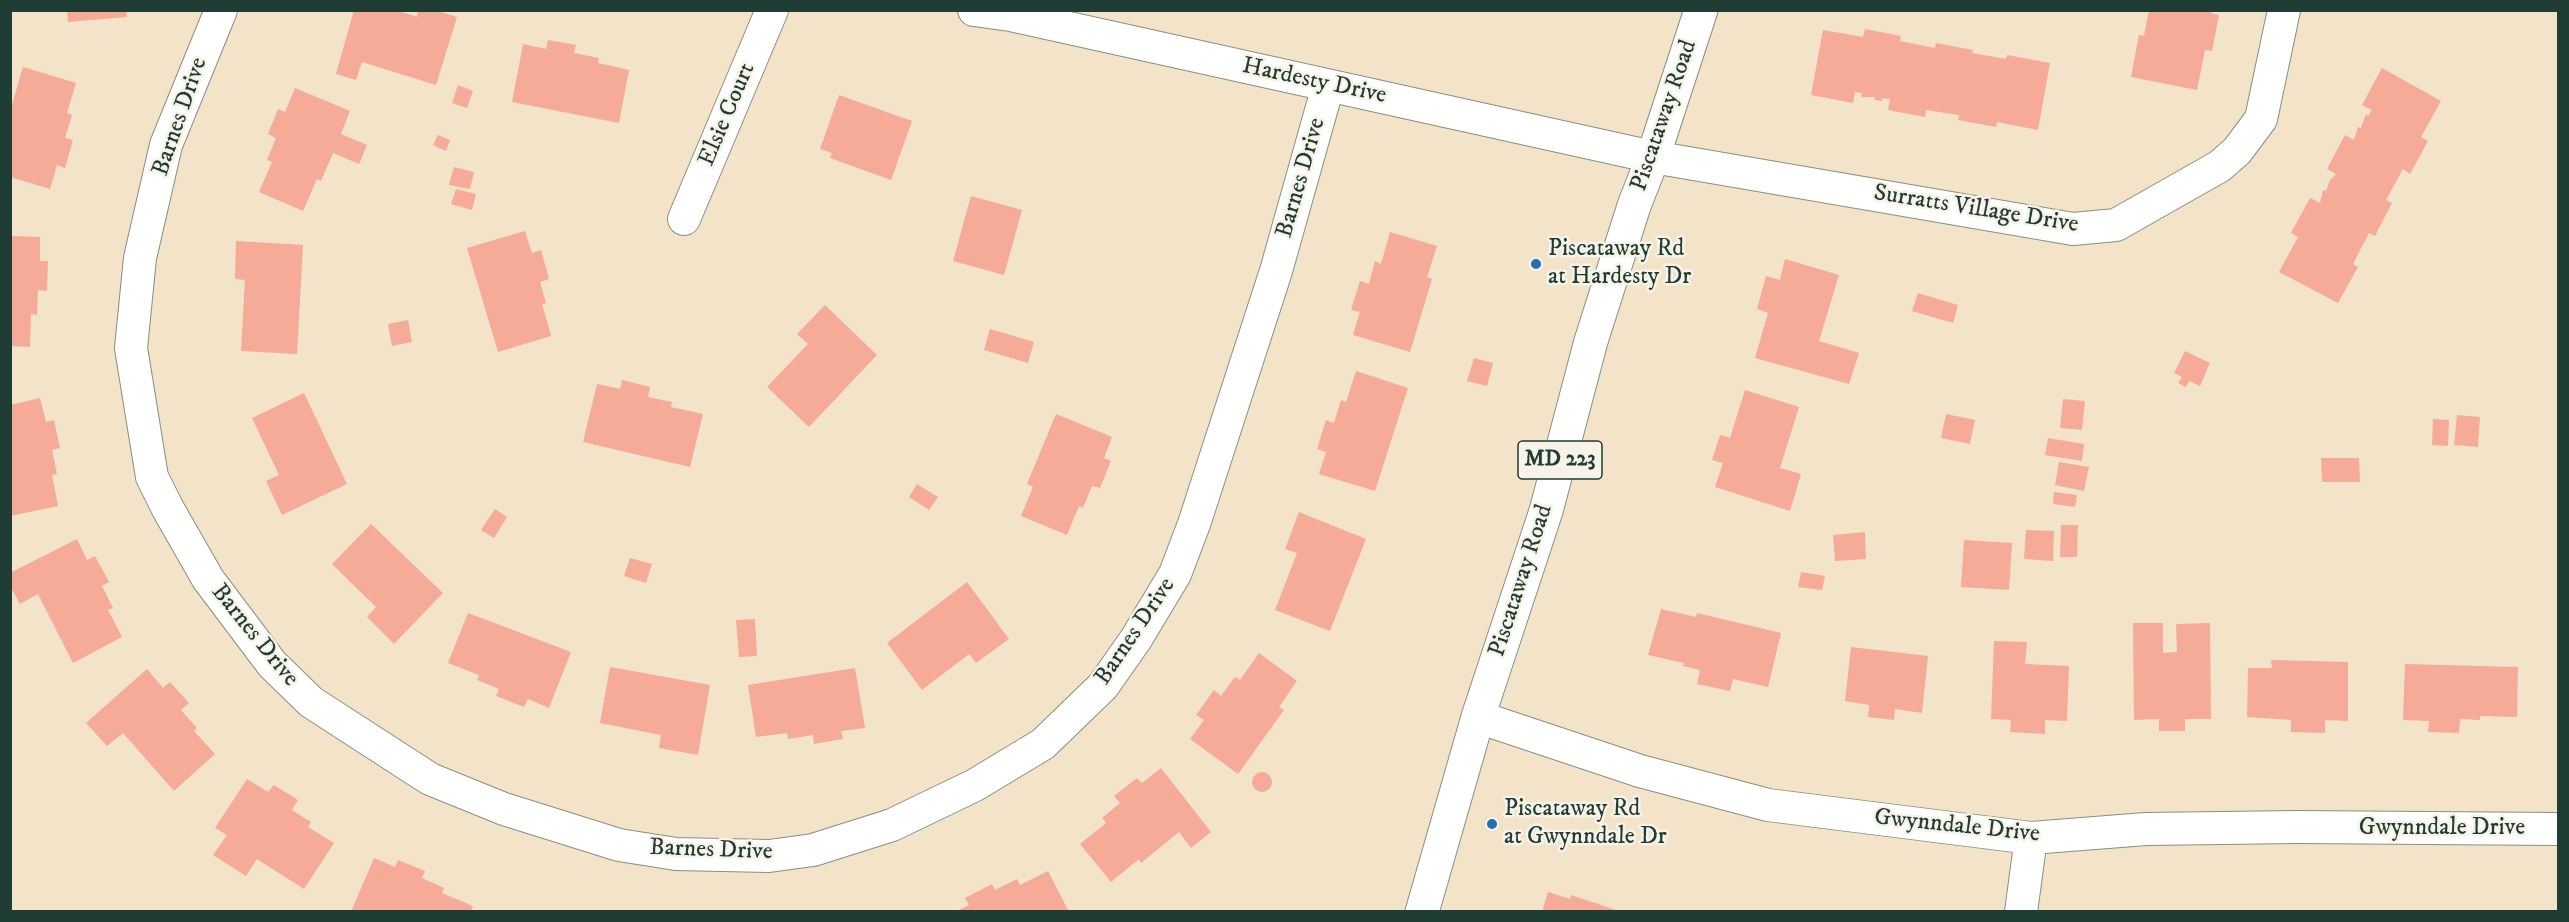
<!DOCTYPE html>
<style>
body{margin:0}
#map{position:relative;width:2569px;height:922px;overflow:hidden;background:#f2e3c9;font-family:"IM FELL DW Pica",serif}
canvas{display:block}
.frame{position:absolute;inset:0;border:12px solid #1f3d34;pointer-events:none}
</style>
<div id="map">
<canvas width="2569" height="922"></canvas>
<div class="frame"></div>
</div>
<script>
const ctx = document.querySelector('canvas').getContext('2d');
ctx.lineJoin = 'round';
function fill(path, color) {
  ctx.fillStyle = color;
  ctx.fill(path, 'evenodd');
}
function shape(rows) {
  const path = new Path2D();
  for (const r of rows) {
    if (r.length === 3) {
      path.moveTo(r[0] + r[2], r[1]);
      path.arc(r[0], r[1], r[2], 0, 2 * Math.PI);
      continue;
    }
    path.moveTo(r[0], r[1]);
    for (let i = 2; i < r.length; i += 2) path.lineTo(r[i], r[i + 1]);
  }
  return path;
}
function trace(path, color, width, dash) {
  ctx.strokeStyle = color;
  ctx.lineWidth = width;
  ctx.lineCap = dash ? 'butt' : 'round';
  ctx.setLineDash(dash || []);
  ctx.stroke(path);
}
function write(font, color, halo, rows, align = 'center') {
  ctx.font = font + ' "IM FELL DW Pica",serif';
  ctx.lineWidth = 5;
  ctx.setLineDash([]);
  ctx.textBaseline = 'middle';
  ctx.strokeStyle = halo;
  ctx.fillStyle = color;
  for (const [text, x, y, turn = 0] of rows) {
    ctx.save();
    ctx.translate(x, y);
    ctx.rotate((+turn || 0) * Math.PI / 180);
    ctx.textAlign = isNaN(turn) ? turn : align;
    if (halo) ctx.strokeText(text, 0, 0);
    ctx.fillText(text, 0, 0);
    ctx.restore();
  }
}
const building = shape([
 [67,10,126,10,127,17,68,22],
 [354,10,396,10,417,17,418,10,435,10,457,17,436,85,362,62,356,80,336,74],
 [2149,10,2211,10,2211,13,2219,15,2212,51,2205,50,2197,90,2131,77,2139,35,2144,36],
 [1865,29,1901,36,1900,41,1935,48,1936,43,1973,50,1972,53,2006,59,2007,55,2050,63,2038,130,1997,122,1996,127,1958,120,1959,115,1926,110,1925,117,1888,110,1890,99,1882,98,1882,101,1875,100,1875,97,1861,97,1862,93,1855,92,1853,103,1811,95,1823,30,1863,37],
 [548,40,576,45,574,53,599,58,598,63,629,70,619,123,512,102,523,44,546,49],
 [23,67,76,83,67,113,72,115,65,138,73,140,65,168,57,165,50,189,10,177,10,111],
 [2382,68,2441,101,2421,137,2428,141,2410,174,2403,169,2386,200,2392,203,2375,236,2369,233,2353,264,2358,267,2338,303,2279,272,2298,237,2291,233,2310,198,2320,203,2323,190,2326,191,2331,178,2332,179,2336,174,2327,169,2345,135,2354,140,2358,127,2361,128,2366,114,2368,116,2372,110,2362,105],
 [458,85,473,91,467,108,452,103],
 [295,88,350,111,341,134,367,145,359,164,333,153,321,181,317,179,303,211,259,192,272,162,267,160,276,138,268,134,278,109,285,112],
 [839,95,912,121,891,180,830,158,832,153,820,149],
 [438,135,450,140,446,151,433,145],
 [454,167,474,172,470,189,449,185],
 [456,189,476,194,472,210,451,204],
 [971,196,1022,210,1004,275,953,261],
 [525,231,532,253,541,250,549,279,540,282,546,303,542,304,551,336,498,352,467,248],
 [1390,232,1437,246,1427,277,1432,279,1410,352,1353,335,1360,312,1351,310,1360,281,1369,284,1375,261,1381,264],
 [10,236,40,237,40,261,48,261,47,291,38,290,37,315,31,314,30,347,10,346],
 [236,241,303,245,297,354,241,351,245,280,235,279],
 [1785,259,1839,275,1819,341,1859,353,1849,384,1755,358,1768,313,1757,309,1766,276,1780,280],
 [1918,293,1958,305,1953,323,1912,311],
 [825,305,877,355,809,427,767,387,808,344,797,334],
 [408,320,412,342,392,346,388,324],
 [990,329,1034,342,1028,363,984,350],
 [2185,351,2210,363,2200,386,2189,381,2186,387,2178,383,2182,377,2174,373],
 [1474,358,1493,363,1487,386,1467,381],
 [1356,371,1408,388,1375,491,1319,474,1326,452,1317,449,1326,420,1334,423,1341,400,1346,402],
 [622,380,650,387,648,397,672,402,671,407,703,414,690,467,583,442,597,384,620,389],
 [1745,390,1799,407,1780,468,1801,474,1790,511,1715,487,1723,463,1712,460,1720,435,1730,438],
 [304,393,347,484,282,515,266,481,279,475,252,418],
 [40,398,46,422,54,420,60,448,52,450,57,474,52,475,58,506,10,516,10,405],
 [2063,399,2085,401,2082,430,2060,428],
 [1056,414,1112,437,1104,458,1111,461,1100,488,1092,486,1083,508,1079,506,1067,535,1021,516,1033,487,1027,484],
 [1946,414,1975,420,1970,444,1941,438],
 [2457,415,2480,417,2478,447,2454,445],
 [2433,419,2449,420,2448,446,2432,445],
 [2048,438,2084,444,2082,461,2045,455],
 [2321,458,2359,458,2360,482,2322,482],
 [2059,462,2089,467,2084,491,2055,485],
 [917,484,938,497,929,510,909,497],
 [2054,492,2077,495,2075,507,2053,504],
 [495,509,507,517,494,538,481,530],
 [1299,512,1366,539,1330,631,1275,610,1297,553,1285,549],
 [371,524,443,593,394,644,367,617,376,607,332,564],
 [2061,525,2078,525,2077,557,2060,557],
 [2026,530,2054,531,2053,561,2024,559],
 [1865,532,1866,559,1835,561,1833,535],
 [77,539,87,560,95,556,109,582,102,586,113,608,108,610,122,637,73,663,38,594,20,604,10,586,10,573],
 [1964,540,2012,543,2009,590,1961,587],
 [630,558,652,564,646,583,624,576],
 [1801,572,1825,576,1822,590,1798,587],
 [967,582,1009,639,976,663,969,654,922,690,887,643],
 [1661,609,1696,617,1697,613,1781,633,1768,687,1733,679,1730,691,1697,684,1700,670,1683,666,1684,663,1648,655],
 [468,613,571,652,549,708,528,699,524,707,496,696,499,689,477,680,479,675,448,663],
 [755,619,757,656,739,657,736,620],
 [2133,623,2163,623,2163,653,2177,652,2176,624,2210,623,2211,719,2185,719,2185,731,2159,731,2159,719,2134,720],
 [1994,641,2027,642,2025,664,2069,666,2067,721,2045,720,2045,734,2010,732,2011,720,1991,719],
 [1851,647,1928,656,1922,713,1895,709,1894,720,1868,717,1869,705,1845,701],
 [1259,653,1297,681,1279,707,1284,710,1238,774,1190,739,1204,720,1196,715,1214,690,1221,696,1235,677,1240,680],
 [2271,660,2348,662,2348,721,2325,720,2325,733,2291,732,2291,720,2247,717,2248,668,2272,668],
 [2405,664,2518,667,2517,717,2480,716,2480,720,2460,719,2459,733,2428,732,2429,721,2403,720],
 [610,667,710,685,698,755,659,748,661,735,600,723],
 [855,668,865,728,841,731,843,739,814,744,813,735,788,739,787,733,756,737,748,685],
 [147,669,163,688,170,682,189,703,181,710,197,728,194,731,215,754,174,791,123,733,107,746,86,723],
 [1161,768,1211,832,1191,848,1179,832,1141,863,1139,859,1111,882,1080,844,1106,823,1102,818,1120,803,1114,796,1137,778,1142,783],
 [1262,782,10],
 [247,779,268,792,274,785,298,800,292,810,311,822,308,827,334,843,304,889,257,859,246,876,213,855,227,835,215,828],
 [374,858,395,867,398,860,425,871,422,878,444,888,442,893,473,906,471,912,351,912],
 [1048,871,1069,912,955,912,969,905,965,898,992,884,995,890,1017,879,1020,885],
 [1548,892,1570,899,1571,895,1622,912,1542,912]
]);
const minor = shape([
 [221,10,166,145,140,258,131,348,152,477,168,509,208,579,272,664,311,702,430,779,504,809,619,845,676,854,769,856,813,850,892,825,975,785,1043,744,1103,686,1136,639,1175,574,1194,524,1276,271,1328,86],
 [974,10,1010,15,1653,157,2073,229,2116,225,2220,166,2237,151,2261,119,2284,10],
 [684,219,772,10],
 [1478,717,1640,771,1768,805,2031,838,2146,829,2297,827,2558,829],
 [2021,912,2031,838]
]);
const primary = shape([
 [1422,912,1478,717,1546,511,1591,341,1634,206,1653,157,1701,10]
]);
const markers = [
 [1536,264,6,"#1f6fb2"],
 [1492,824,6,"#1f6fb2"]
];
const shields = [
 [1560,460,84]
];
const shieldNames = [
 ["MD 223",1560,460]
];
const streetNames = [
 ["Hardesty Drive",1314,82,12],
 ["Elsie Court",728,115,-67],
 ["Piscataway Road",1665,116,-71],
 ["Barnes Drive",181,117,-71],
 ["Barnes Drive",1302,178,-74],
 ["Surratts Village Drive",1976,210,9],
 ["Piscataway Road",1522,581,-72],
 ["Barnes Drive",1136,632,-56],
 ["Barnes Drive",254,636,51],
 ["Gwynndale Drive",1957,827,6],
 ["Gwynndale Drive",2442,829],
 ["Barnes Drive",711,851,2]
];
const poiNames = [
 ["Piscataway Rd",1548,250],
 ["at Hardesty Dr",1548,278],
 ["Piscataway Rd",1504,810],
 ["at Gwynndale Dr",1504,838]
];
fill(building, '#f6ab99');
trace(minor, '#88907e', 34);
trace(primary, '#88907e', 35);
trace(minor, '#fff', 32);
trace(primary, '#fff', 33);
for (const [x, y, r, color] of markers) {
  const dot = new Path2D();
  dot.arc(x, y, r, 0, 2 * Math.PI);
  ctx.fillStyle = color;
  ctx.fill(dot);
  trace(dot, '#f7f3e8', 2);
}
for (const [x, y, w] of shields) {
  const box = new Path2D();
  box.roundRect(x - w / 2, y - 19, w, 38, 4.5);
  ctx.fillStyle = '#f7f3e8';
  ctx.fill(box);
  trace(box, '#1f3d34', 1.5);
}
write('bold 22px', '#1f3d34', null, shieldNames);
write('24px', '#1f3d34', '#f7f3e8', streetNames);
write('24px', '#1f3d34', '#f7f3e8', poiNames, 'left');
</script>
